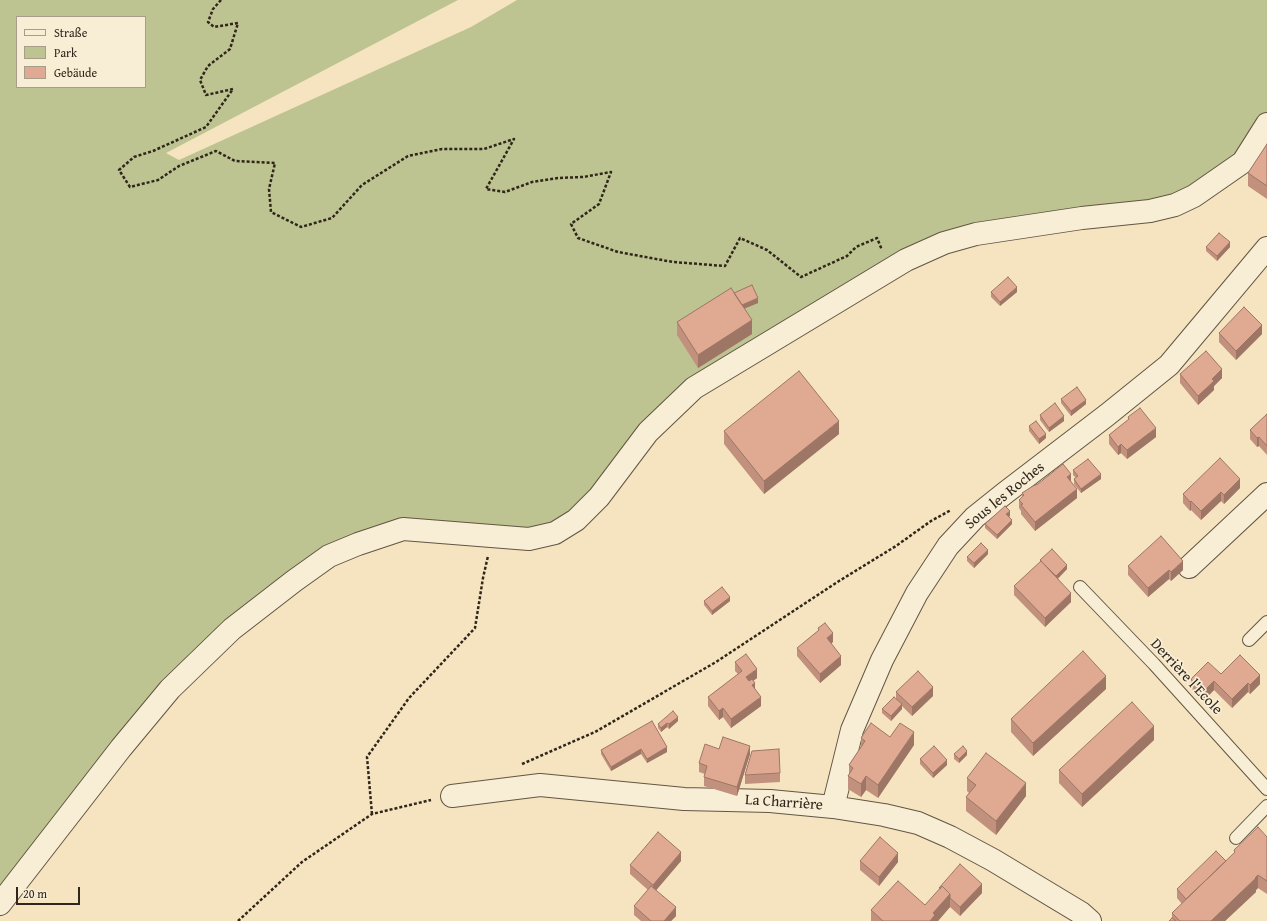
<!DOCTYPE html>
<meta charset="utf-8">
<style>
body{margin:0}
#map{position:relative;width:1267px;height:921px;overflow:hidden;background:#f5e4bf;font-family:"Gentium Book Plus",serif}
canvas{display:block}
.legend{position:absolute;left:16px;top:16px;width:130px;height:72px;box-sizing:border-box;background:#f8edd5;border:1px solid #a89d8b;margin:0;padding:5px 7px;list-style:none;font-size:12px;color:#31261b}
.legend li{display:flex;align-items:center;gap:8px;height:20px}
.legend b{width:20px;border:1px solid #a89d8b}
.scale{position:absolute;left:16px;top:887px;width:64px;height:18px;box-sizing:border-box;border:2px solid #31261b;border-top:0;padding-left:5px;font-size:12px;line-height:14px;white-space:nowrap;color:#31261b;-webkit-text-stroke:3px #f8edd5;paint-order:stroke}
</style>
<div id="map">
<canvas width="1267" height="921"></canvas>
<ul class="legend">
<li><b style="height:5px;background:#f8edd5"></b>Straße</li>
<li><b style="height:11px;background:#bdc491"></b>Park</li>
<li><b style="height:11px;background:#e0a992"></b>Gebäude</li>
</ul>
<div class="scale">20 m</div>
</div>
<script>
const ctx = document.querySelector('canvas').getContext('2d');
ctx.lineJoin = 'round';
function fill(path, color) {
  ctx.fillStyle = color;
  ctx.fill(path, 'evenodd');
}
function shape(rows) {
  const path = new Path2D();
  for (const r of rows) {
    path.moveTo(r[0], r[1]);
    for (let i = 2; i < r.length; i += 2) path.lineTo(r[i], r[i + 1]);
  }
  return path;
}
function trace(path, color, width, dash) {
  ctx.strokeStyle = color;
  ctx.lineWidth = width;
  ctx.lineCap = dash ? 'butt' : 'round';
  ctx.setLineDash(dash || []);
  ctx.stroke(path);
}
function write(font, color, halo, rows, align = 'center') {
  ctx.font = font + ' "Gentium Book Plus",serif';
  ctx.lineWidth = 3.5;
  ctx.setLineDash([]);
  ctx.textBaseline = 'middle';
  ctx.strokeStyle = halo;
  ctx.fillStyle = color;
  for (const [text, x, y, turn = 0] of rows) {
    ctx.save();
    ctx.translate(x, y);
    ctx.rotate((+turn || 0) * Math.PI / 180);
    ctx.textAlign = isNaN(turn) ? turn : align;
    if (halo) ctx.strokeText(text, 0, 0);
    ctx.fillText(text, 0, 0);
    ctx.restore();
  }
}
const green = shape([
 [0,0,458,0,166,153,179,160,471,27,517,0,1267,0,1267,124,1194,196,976,234,694,388,555,533,440,533,358,544,232,629,0,904],
 [17,17,145,17,145,87,17,87]
]);
const path = shape([
 [221,0,213,9,208,22,214,27,238,23,230,49,208,66,200,80,206,95,233,89,206,127,153,151,134,157,119,170,130,187,158,180,179,166,216,151,235,161,275,163,269,189,271,212,301,227,332,218,362,185,408,156,442,149,484,149,514,139,486,189,505,192,532,182,558,178,583,177,611,172,599,204,571,224,578,238,618,252,673,262,725,266,740,238,767,250,801,277,847,256,856,247,877,238,882,250],
 [522,764,595,732,716,662,839,581,896,546,931,521,951,510],
 [372,814,367,757,409,698,475,628,483,578,488,556],
 [238,921,302,862,372,814,431,800]
]);
const service = shape([
 [1080,587,1154,664,1267,789],
 [1249,640,1267,622],
 [1236,838,1267,806]
]);
const minor = shape([
 [1189,567,1267,494],
 [452,796,540,785,684,799,770,801,833,807,884,815,918,823,950,837,993,860,1081,913,1090,921],
 [833,807,852,730,882,660,917,593,948,546,975,517,1005,493,1107,415,1169,365,1267,248],
 [0,904,121,748,170,689,232,629,294,581,329,556,358,544,403,529,529,539,555,533,576,520,599,497,648,432,694,388,906,260,944,243,976,234,1082,218,1150,211,1175,205,1194,196,1243,162,1267,124]
]);
const wall = shape([
 [1267,144,1267,199,1248,186,1248,173],
 [1206,247,1230,247,1217,261,1206,251],
 [991,292,1017,292,1000,306,991,297],
 [734,293,758,303,744,309,752,334,698,368,677,335,677,322],
 [1219,333,1262,334,1236,360,1219,342],
 [1180,374,1222,378,1214,386,1214,390,1198,405,1180,383],
 [1061,399,1086,404,1071,416,1061,403],
 [1267,414,1267,455,1259,446,1257,447,1250,439,1250,430],
 [1040,415,1064,421,1049,432,1040,420],
 [1128,417,1156,437,1127,459,1121,453,1118,455,1109,444,1109,435,1128,420],
 [1029,426,1046,438,1039,444,1029,431],
 [724,431,839,434,764,494,724,444],
 [1073,470,1101,479,1081,493,1074,484,1074,479,1076,478,1073,475],
 [1071,481,1077,498,1035,531,1021,514,1021,511,1019,508,1019,500,1022,497,1022,493],
 [1240,488,1224,504,1221,501,1201,520,1191,510,1190,511,1183,503,1183,494],
 [1009,516,1012,524,997,539,985,528,985,524,1010,516],
 [988,554,974,568,967,561,967,557],
 [1040,560,1067,569,1058,579,1071,602,1045,627,1014,595,1014,586,1040,562],
 [1128,566,1183,570,1171,581,1169,579,1148,597,1128,575],
 [704,601,730,601,712,615,704,605],
 [818,628,833,642,831,643,841,665,820,683,797,656,797,648,818,631],
 [735,662,757,678,753,681,755,689,761,706,731,728,723,717,719,720,708,706,708,697,738,674,735,671],
 [1221,674,1260,684,1250,694,1248,692,1232,708,1214,690,1203,701,1191,688,1191,679],
 [1106,689,1033,756,1011,732,1011,719],
 [896,692,933,696,912,716,902,706,902,709,891,721,882,713,882,709,896,699],
 [652,721,667,752,647,763,641,754,611,771,601,754,601,750],
 [678,721,669,729,667,727,661,732,658,728,658,724],
 [861,738,914,745,878,798,866,790,861,797,848,789,848,776,849,774,849,765,861,747],
 [1154,740,1082,807,1059,783,1059,770],
 [719,749,750,754,737,796,704,786,704,777,705,774,699,772,699,763],
 [954,754,967,755,959,763,954,759],
 [920,759,947,765,933,778,920,764],
 [780,773,780,782,745,784,745,775],
 [967,778,1026,796,996,835,966,811,966,797,969,793,967,791],
 [1267,837,1267,894,1258,888,1256,890,1256,892,1225,921,1169,921,1172,918,1172,913,1182,904,1177,898,1177,889,1226,861,1234,853,1234,850],
 [681,861,656,890,676,916,671,921,641,921,634,915,634,906,648,890,630,874,630,865],
 [860,861,898,862,879,886,860,870],
 [939,888,982,893,960,916,950,907,938,921,871,921,871,910,925,905,939,890]
]);
const shadedWall = shape([
 [1230,242,1230,247,1217,261,1217,256],
 [1017,287,1017,292,1000,306,1000,302],
 [758,298,758,303,738,311,738,307],
 [752,320,752,334,698,368,698,355],
 [1262,325,1262,334,1236,360,1236,351],
 [1222,369,1222,378,1214,386,1214,390,1198,405,1198,396,1212,379],
 [1086,400,1086,404,1071,416,1071,411],
 [1064,416,1064,421,1049,432,1049,428],
 [839,421,839,434,764,494,764,481],
 [1156,428,1156,437,1127,459,1127,450],
 [1046,434,1046,438,1039,444,1039,439],
 [1259,437,1259,446,1257,447,1257,438],
 [1121,444,1121,453,1118,455,1118,447],
 [1071,474,1071,483,1067,477],
 [1101,474,1101,479,1081,493,1081,489],
 [1240,479,1240,488,1224,504,1224,495],
 [1077,489,1077,498,1035,531,1035,522],
 [1221,492,1221,501,1201,520,1201,511],
 [1191,501,1191,510,1190,511,1190,502],
 [1010,511,1010,516,1006,519,1006,514],
 [1012,520,1012,524,997,539,997,535],
 [988,550,988,554,974,568,974,563],
 [1183,561,1183,570,1171,581,1171,572],
 [1067,565,1067,569,1056,580,1056,576],
 [1169,570,1169,579,1148,597,1148,588],
 [1071,593,1071,602,1045,627,1045,618],
 [730,597,730,601,712,615,712,611],
 [833,633,833,642,827,647,827,638],
 [841,656,841,665,820,683,820,674],
 [757,669,757,678,746,686,746,677],
 [1260,675,1260,684,1250,694,1250,685],
 [1106,676,1106,689,1033,756,1033,743],
 [1214,681,1214,690,1203,701,1203,692],
 [755,683,755,692,752,685],
 [1248,683,1248,692,1232,708,1232,699],
 [933,687,933,696,912,716,912,707],
 [761,697,761,706,731,728,731,719],
 [902,704,902,709,891,721,891,716],
 [723,708,723,717,719,720,719,711],
 [678,717,678,721,669,729,669,724],
 [667,723,667,727,661,732,661,728],
 [1154,726,1154,740,1082,807,1082,794],
 [914,732,914,745,878,798,878,785],
 [750,746,750,754,737,796,737,787],
 [667,747,667,752,647,763,647,759],
 [641,749,641,754,611,771,611,767],
 [967,751,967,755,959,763,959,759],
 [947,760,947,765,933,778,933,773],
 [866,776,866,790,861,797,861,784],
 [1026,783,1026,796,996,835,996,821],
 [681,852,681,861,653,894,653,885],
 [898,853,898,862,879,886,879,877],
 [1258,875,1258,888,1256,890,1256,892,1225,921,1211,921],
 [982,884,982,893,960,916,960,907],
 [950,894,950,907,938,921,930,921,933,913],
 [676,907,676,916,671,921,664,921]
]);
const building = shape([
 [1267,144,1267,186,1248,173,1267,144],
 [1219,233,1230,242,1217,256,1206,247,1219,233],
 [1008,277,1017,287,1000,302,991,292,1008,277],
 [752,285,758,298,742,305,734,293,752,285],
 [731,288,752,320,698,355,677,322,731,288],
 [1244,307,1262,325,1236,351,1219,333,1244,307],
 [1206,351,1222,369,1212,379,1214,381,1198,396,1180,374,1206,351],
 [799,371,839,421,764,481,724,431,799,371],
 [1077,387,1086,400,1071,411,1061,399,1077,387],
 [1055,403,1064,416,1049,428,1040,415,1055,403],
 [1140,408,1156,428,1127,450,1121,444,1118,447,1109,435,1129,419,1128,417,1140,408],
 [1267,414,1267,446,1259,437,1257,438,1250,430,1267,414],
 [1036,421,1046,434,1039,439,1029,426,1036,421],
 [1220,458,1240,479,1224,495,1221,492,1201,511,1191,501,1190,502,1183,494,1220,458],
 [1088,459,1101,474,1081,489,1074,479,1078,476,1073,470,1088,459],
 [1063,464,1071,474,1067,477,1077,489,1035,522,1021,505,1023,504,1019,500,1024,495,1022,493,1033,486,1038,484,1063,464],
 [1005,506,1010,511,1006,514,1012,520,997,535,985,524,1005,506],
 [1161,536,1183,561,1171,572,1169,570,1148,588,1128,566,1161,536],
 [981,543,988,550,974,563,967,557,981,543],
 [1052,549,1067,565,1056,576,1040,560,1052,549],
 [1041,561,1071,593,1045,618,1014,586,1041,561],
 [722,587,730,597,712,611,704,601,722,587],
 [825,623,833,633,827,638,841,656,820,674,797,648,819,630,818,628,825,623],
 [1083,651,1106,676,1033,743,1011,719,1083,651],
 [746,654,757,669,746,677,749,681,752,679,755,683,752,685,761,697,731,719,723,708,719,711,708,697,742,671,735,662,746,654],
 [1240,655,1260,675,1250,685,1248,683,1232,699,1214,681,1203,692,1191,679,1208,662,1221,674,1240,655],
 [918,671,933,687,912,707,896,692,918,671],
 [894,697,902,704,891,716,882,709,894,697],
 [1132,702,1154,726,1082,794,1059,770,1132,702],
 [673,711,678,717,669,724,667,723,661,728,658,724,673,711],
 [652,721,667,747,647,759,641,749,611,767,601,750,652,721],
 [871,723,890,737,900,723,914,732,878,785,866,776,861,784,848,776,853,768,849,765,865,741,861,738,871,723],
 [723,737,750,746,737,787,704,777,707,766,699,763,705,744,719,749,723,737],
 [934,746,947,760,933,773,920,759,934,746],
 [963,746,967,751,959,759,954,754,963,746],
 [779,749,780,773,745,775,752,751,779,749],
 [986,753,1026,783,996,821,966,797,976,785,967,778,986,753],
 [1258,827,1267,837,1267,881,1258,875,1255,878,1256,878,1211,921,1180,921,1172,913,1235,852,1234,850,1258,827],
 [658,832,681,852,653,885,630,865,658,832],
 [880,837,898,853,879,877,860,861,880,837],
 [1216,851,1226,861,1186,899,1177,889,1216,851],
 [960,864,982,884,960,907,950,898,950,894,942,886,940,889,939,888,960,864],
 [898,881,925,905,942,886,950,894,933,913,935,915,930,921,883,921,871,910,898,881],
 [651,886,676,907,664,921,651,921,634,906,651,886],
 [1172,918,1176,921,1169,921,1172,918]
]);
const streetNames = [
 ["Sous les Roches",1005,496,-39],
 ["Derrière l'Ecole",1186,677,47],
 ["La Charrière",784,803,4]
];
fill(green, '#bdc491');
trace(service, '#625644', 14);
trace(minor, '#625644', 24);
trace(path, '#31261b', 2.5, [3, 2]);
trace(service, '#f8edd5', 12);
trace(minor, '#f8edd5', 22);
fill(wall, '#c1917e');
fill(shadedWall, '#9d7666');
fill(building, '#e0a992');
trace(building, '#9d7666', 1);
write('15px', '#31261b', '#f8edd5', streetNames);
</script>
